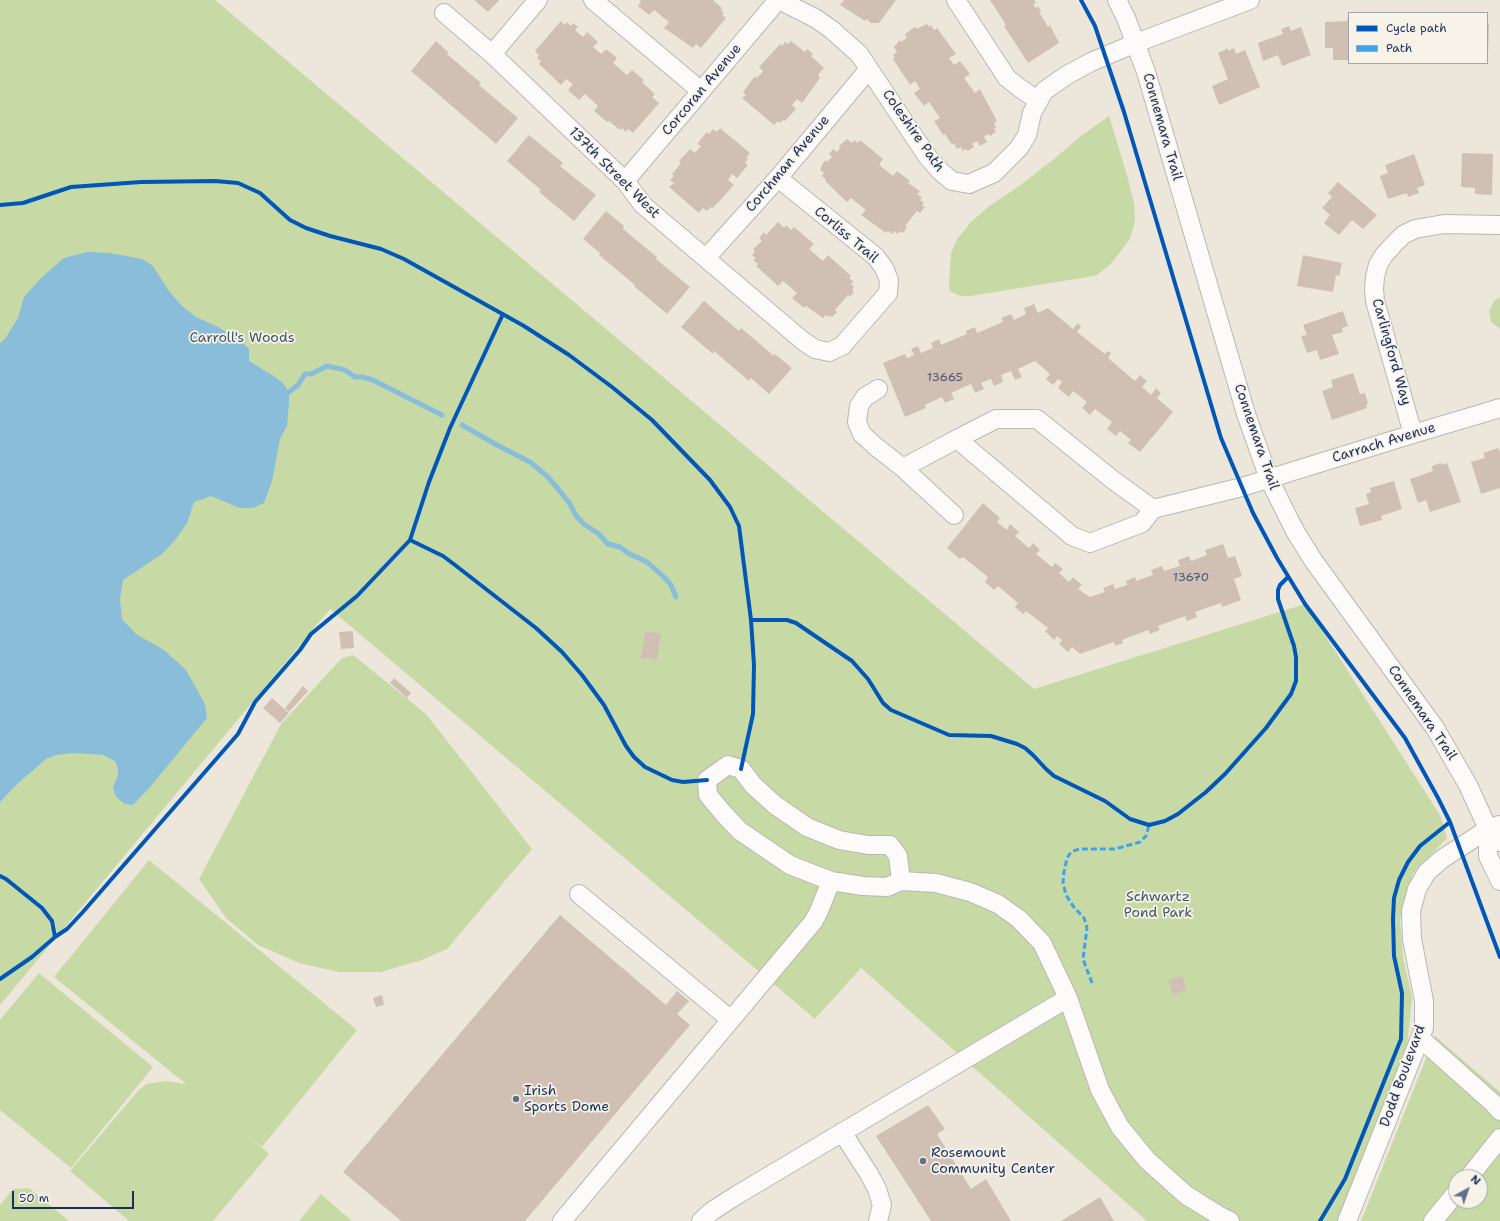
<!DOCTYPE html>
<style>
body{margin:0}
#map{position:relative;width:1500px;height:1221px;overflow:hidden;background:#ede7db;font-family:"Shantell Sans",sans-serif}
canvas{display:block}
.legend{position:absolute;left:1348px;top:12px;width:140px;height:52px;box-sizing:border-box;background:#f7f3e8;border:1px solid #9fa5b1;margin:0;padding:5px 7px;list-style:none;font-size:12px;color:#1b2f5e}
.legend li{display:flex;align-items:center;gap:8px;height:20px}
.legend b{width:20px;border:1px solid #9fa5b1}
.north{position:absolute;left:1448px;top:1169px;width:40px;height:40px;box-sizing:border-box;background:#f7f3e8;border:1px solid #9fa5b1;border-radius:50%;rotate:40deg;font-size:11px;font-weight:700;line-height:16px;text-align:center;color:#1b2f5e}
.north::after{content:'';display:block;margin:auto;width:14px;height:18px;background:#646f8a;clip-path:polygon(50% 0,100% 100%,50% 72%,0 100%)}
.scale{position:absolute;left:12px;top:1191px;width:122px;height:18px;box-sizing:border-box;border:2px solid #1b2f5e;border-top:0;padding-left:5px;font-size:12px;line-height:14px;white-space:nowrap;color:#1b2f5e;-webkit-text-stroke:3px #f7f3e8;paint-order:stroke}
</style>
<div id="map">
<canvas width="1500" height="1221"></canvas>
<ul class="legend">
<li><b style="height:5px;background:#0057b8"></b>Cycle path</li>
<li><b style="height:5px;background:#3da3ed"></b>Path</li>
</ul>
<div class="north">N</div>
<div class="scale">50 m</div>
</div>
<script>
const ctx = document.querySelector('canvas').getContext('2d');
ctx.lineJoin = 'round';
function fill(path, color) {
  ctx.fillStyle = color;
  ctx.fill(path, 'evenodd');
}
function shape(rows) {
  const path = new Path2D();
  for (const r of rows) {
    path.moveTo(r[0], r[1]);
    for (let i = 2; i < r.length; i += 2) path.lineTo(r[i], r[i + 1]);
  }
  return path;
}
function trace(path, color, width, dash) {
  ctx.strokeStyle = color;
  ctx.lineWidth = width;
  ctx.lineCap = dash ? 'butt' : 'round';
  ctx.setLineDash(dash || []);
  ctx.stroke(path);
}
function write(font, color, halo, rows, align = 'center') {
  ctx.font = font + ' "Shantell Sans",sans-serif';
  ctx.lineWidth = 3.5;
  ctx.setLineDash([]);
  ctx.textBaseline = 'middle';
  ctx.strokeStyle = halo;
  ctx.fillStyle = color;
  for (const [text, x, y, turn = 0] of rows) {
    ctx.save();
    ctx.translate(x, y);
    ctx.rotate((+turn || 0) * Math.PI / 180);
    ctx.textAlign = isNaN(turn) ? turn : align;
    if (halo) ctx.strokeText(text, 0, 0);
    ctx.fillText(text, 0, 0);
    ctx.restore();
  }
}
const green = shape([
 [0,0,215,0,1034,689,1305,604,1440,815,1447,838,1413,874,1400,920,1403,957,1412,998,1407,1045,1338,1221,1147,1221,861,968,815,1019,330,609,0,1005],
 [1109,116,1127,175,1134,203,1135,221,1130,239,1111,264,1097,275,1082,278,970,296,961,296,955,294,950,291,949,285,951,253,957,239,970,223,988,207,1015,189,1054,159,1081,136],
 [1500,297,1500,329,1491,322,1489,311,1494,301],
 [353,655,426,714,532,849,447,949,422,960,381,972,339,972,299,963,258,945,226,918,199,879,281,724,342,658],
 [149,860,357,1030,262,1147,239,1128,269,1154,213,1221,129,1221,70,1171,137,1092,146,1084,166,1081,186,1084,54,977],
 [39,973,153,1067,71,1168,0,1110,0,1020],
 [1435,1036,1500,1092,1500,1221,1361,1221],
 [1456,1177,1480,1177,1480,1201,1456,1201],
 [29,1188,69,1221,0,1221,0,1205,13,1189],
 [321,1194,352,1221,299,1221]
]);
const water = shape([
 [87,252,110,253,142,259,153,266,169,291,182,306,196,317,218,327,242,342,249,349,249,361,272,375,283,383,289,392,289,404,287,426,280,439,272,481,264,503,253,508,240,508,211,496,194,502,187,523,176,539,162,554,123,580,120,599,122,619,136,634,164,650,186,670,205,704,207,718,150,787,133,805,125,804,116,797,113,787,118,775,118,768,115,761,103,755,73,753,56,755,46,759,16,785,0,802,0,343,5,339,18,318,24,297,41,278,64,258]
]);
const stream = shape([
 [289,392,298,385,305,374,311,374,327,366,345,370,355,377,362,377,373,380,442,415],
 [462,425,497,445,530,462,547,476,559,490,570,504,577,517,584,524,599,534,608,544,620,547,628,553,647,562,664,577,671,585,676,597]
]);
const building = shape([
 [474,0,499,0,488,12],
 [640,0,713,0,722,8,721,10,724,13,722,15,726,18,701,48,696,44,693,48,664,28,669,22,654,10,649,15,638,6,641,1],
 [844,0,896,0,879,23,871,23,867,19,865,21,840,5],
 [990,0,1034,0,1036,3,1033,5,1036,8,1038,6,1041,11,1039,12,1048,27,1050,25,1059,43,1028,63,1004,26,1006,25],
 [1348,16,1349,16,1349,60,1333,60,1333,48,1325,48,1325,22,1347,21],
 [561,21,565,25,567,22,571,26,573,23,578,27,575,30,583,37,587,32,598,42,593,47,601,54,606,49,617,58,613,63,627,75,632,70,644,80,642,82,655,94,652,97,659,103,633,133,628,129,626,132,622,128,620,130,609,121,607,122,594,111,598,106,585,94,579,100,568,90,573,84,566,79,561,85,539,64,541,61,537,58,539,55,535,51],
 [1487,23,1489,24,1488,55,1487,55],
 [927,24,929,27,931,25,934,30,937,28,956,54,949,58,954,65,960,61,970,74,964,78,975,93,980,89,997,121,994,123,996,128,994,129,996,132,990,136,988,134,984,137,987,142,980,146,977,141,972,144,974,147,968,151,966,149,963,151,961,147,957,149,954,143,952,145,945,134,943,135,934,121,940,118,929,102,924,106,914,93,920,89,915,81,910,85,893,59,895,58,893,55,897,52,894,47,900,40,901,42,907,38,905,34,915,27,919,30,918,28],
 [1289,26,1291,31,1301,27,1311,55,1282,66,1278,55,1263,61,1258,43,1283,34,1281,29],
 [436,41,448,52,447,54,481,83,479,85,518,118,496,144,411,71],
 [791,41,805,52,807,49,813,54,811,56,824,68,818,75,820,78,802,103,797,99,792,105,796,109,785,121,783,120,780,123,778,121,774,125,742,98,746,95,743,92,755,76,757,78,763,71,759,67,780,44,782,46,785,42,788,44],
 [1228,48,1228,51,1234,48,1236,54,1245,50,1260,87,1219,105,1212,86,1228,79,1218,53],
 [720,128,750,153,746,158,748,159,745,163,748,165,737,178,732,174,728,180,734,185,713,208,711,207,707,211,703,208,699,213,669,187,674,183,670,180,674,176,672,174,681,163,679,161,690,149,695,153,701,146,697,144,707,132,709,134,713,129,717,132],
 [529,135,563,163,560,166,596,195,574,221,539,192,541,190,507,161],
 [847,139,852,143,854,140,858,143,860,140,883,159,879,165,893,176,897,171,910,181,908,183,920,191,917,194,922,197,920,200,924,203,922,206,925,207,920,213,917,211,905,226,907,227,903,233,900,231,898,234,894,231,892,234,888,231,886,233,861,215,866,210,851,198,847,202,825,181,826,180,822,176,824,173,820,170,821,167,825,160,827,162,832,157,829,154,833,149,837,152,840,148,839,146],
 [1462,153,1493,154,1492,195,1475,194,1475,188,1461,187],
 [1414,154,1425,185,1417,188,1419,193,1408,197,1407,193,1388,199,1380,176,1388,173,1385,165],
 [1338,182,1377,215,1363,229,1352,220,1339,235,1324,223,1330,215,1322,208,1332,197,1328,193],
 [606,211,624,226,623,229,657,257,656,259,690,287,667,314,634,286,635,285,599,255,600,253,583,239],
 [778,222,784,228,786,225,791,230,794,227,814,244,809,249,823,261,828,255,851,276,849,278,854,282,851,284,854,287,852,290,854,292,850,297,848,295,835,310,837,312,832,317,830,316,829,317,826,315,823,318,806,306,804,308,792,298,797,293,783,281,778,286,756,266,758,264,753,260,756,258,752,255,755,251,753,249,762,241,759,238,764,232,766,235],
 [1303,255,1342,263,1339,276,1336,275,1333,292,1297,286],
 [704,301,739,331,741,328,774,356,775,354,792,368,769,394,751,378,749,381,714,351,713,354,681,327],
 [1034,304,1038,313,1048,308,1073,329,1078,323,1081,327,1077,332,1105,354,1108,351,1111,353,1108,358,1135,381,1140,375,1147,381,1142,387,1151,395,1156,388,1161,393,1157,398,1173,412,1140,452,1128,443,1131,440,1120,431,1116,436,1107,429,1112,422,1095,409,1090,415,1082,408,1087,402,1073,391,1069,397,1058,388,1062,382,1058,379,1053,385,1046,379,1050,374,1035,361,1018,369,1022,377,1015,380,1011,371,1001,375,1003,382,994,386,991,379,981,383,984,389,975,393,971,384,951,393,954,399,945,403,942,397,925,405,926,408,905,417,883,363,905,354,907,358,914,355,911,349,918,346,921,353,933,348,931,343,939,339,941,345,967,334,966,331,975,327,977,333,1003,322,1001,318,1011,314,1014,320,1026,314,1024,308],
 [1343,311,1348,326,1342,328,1343,332,1332,335,1339,354,1320,360,1317,350,1307,353,1301,336,1307,335,1303,325],
 [1353,373,1360,394,1365,393,1368,404,1366,405,1367,408,1332,420,1322,391,1333,387,1331,380],
 [1498,448,1500,452,1500,488,1481,494,1471,462,1485,458,1483,453],
 [1441,463,1442,465,1447,463,1449,468,1461,502,1430,512,1426,500,1418,503,1410,479,1433,471,1432,466],
 [1394,481,1402,509,1381,516,1382,520,1360,526,1355,508,1369,504,1366,494,1371,492,1370,488],
 [983,503,1000,518,997,522,1007,530,1010,524,1019,532,1015,536,1029,548,1033,543,1040,550,1036,554,1052,567,1055,563,1063,569,1059,573,1069,582,1073,577,1082,585,1078,589,1090,597,1105,592,1103,588,1113,584,1115,589,1127,585,1126,581,1135,577,1136,581,1153,575,1151,570,1162,566,1164,571,1180,566,1178,560,1189,556,1191,561,1207,555,1205,550,1223,544,1228,558,1235,556,1242,576,1234,579,1241,600,1222,607,1221,603,1195,612,1197,617,1187,621,1185,616,1158,626,1160,630,1150,634,1148,630,1122,640,1123,643,1115,646,1114,642,1080,654,1072,647,1068,652,1059,644,1062,640,1057,636,1054,640,1045,631,1048,628,1026,611,1023,614,1015,607,1018,603,998,586,994,590,985,582,988,577,963,557,960,559,947,548],
 [353,631,354,648,341,649,339,632],
 [645,631,661,634,657,660,641,658],
 [394,678,411,693,407,698,390,683],
 [303,686,308,691,289,712,285,708],
 [272,698,289,713,280,723,263,708],
 [560,915,666,1005,677,991,689,1001,677,1014,690,1025,525,1221,401,1221,343,1172],
 [1182,976,1187,990,1173,995,1168,980],
 [382,995,384,1005,376,1007,373,998],
 [928,1105,945,1129,937,1134,971,1189,986,1179,1011,1221,931,1221,876,1136],
 [1100,1197,1114,1221,1061,1221]
]);
const minor = shape([
 [593,0,701,91],
 [779,0,815,18,832,30,859,54,927,156,940,171,952,181,969,184,994,173,1019,148,1027,135,1032,113,1044,91,1067,75,1091,62,1136,43,1250,0],
 [956,0,1007,78,1021,89,1039,101],
 [1117,0,1126,18,1146,72,1246,414,1269,479,1295,531,1313,560,1435,728,1468,785,1488,829,1500,842],
 [444,13,492,54,625,181,643,205,803,341,815,349,829,352,842,346,888,293,889,280,884,268,876,257,778,178],
 [492,54,538,0],
 [625,181,778,0],
 [706,258,778,178,869,69],
 [878,389,865,397,859,406,857,422,862,434,875,446,903,468,957,439],
 [1413,434,1375,301,1374,289,1375,277,1378,265,1384,255,1394,244,1403,235,1415,229,1444,224,1500,225],
 [903,468,954,515],
 [1153,509,1113,480,1037,419,996,419,957,439,1072,536,1090,543,1142,523,1153,509,1242,487,1413,434,1500,408],
 [1488,829,1488,856,1500,881],
 [901,881,898,856,890,845,868,845,839,840,807,827,775,805,753,785,741,769,728,765,707,780,708,795,723,813,740,831,790,865,831,881,863,886,887,887,901,881,936,883,970,892,998,904,1019,919,1042,943,1068,998,1100,1090,1120,1127,1147,1160,1186,1195,1218,1215,1230,1221],
 [579,894,731,1020],
 [1420,1038,1493,1103,1500,1111],
 [842,1132,869,1174,877,1189,882,1205,878,1221],
 [1469,1177,1500,1138],
 [562,1221,813,922,819,911,831,881],
 [701,1221,712,1211,737,1195,1068,998],
 [1347,1221,1424,1028,1424,1001,1412,939,1411,911,1417,889,1427,872,1442,859,1488,829,1499,825],
 [1433,1221,1456,1193]
]);
const quiet = shape([
 [1092,983,1083,959,1087,928,1084,918,1073,906,1066,895,1063,883,1064,872,1067,858,1071,852,1079,849,1115,849,1140,842,1146,836,1149,825]
]);
const cycleway = shape([
 [1081,0,1095,26,1124,112,1221,438,1253,513,1277,558,1305,604,1405,738,1438,798,1450,822,1500,957],
 [0,205,23,203,71,187,141,182,215,181,238,183,260,193,290,220,306,228,330,236,381,249,404,259,524,326,569,355,612,387,652,420,710,480,730,507,739,526,751,620,754,665,753,714,741,769],
 [410,540,443,556,455,565,536,628,562,652,582,675,604,705,626,746,634,757,645,767,672,780,683,782,707,780],
 [751,620,787,620,796,623,852,661,868,679,883,703,891,710,949,735,991,736,1017,744,1025,748,1033,755,1046,769,1054,776,1105,801,1130,819,1149,825,1165,821,1178,814,1206,792,1225,774,1266,728,1291,694,1296,681,1296,657,1294,646,1278,599,1278,590,1280,585,1288,577],
 [0,876,6,879,42,908,52,921,55,937,32,957,0,979],
 [55,937,67,929,82,913,238,734,255,702,300,650,311,634,357,596,410,540,429,482,450,428,503,314],
 [1320,1221,1345,1179,1401,1039,1402,993,1394,956,1393,919,1394,898,1399,880,1408,862,1420,846,1450,822]
]);
const markers = [
 [516,1099,4,"#646f8a"],
 [923,1161,4,"#646f8a"]
];
const numberNames = [
 ["13665",945,378],
 ["13670",1191,578]
];
const streetNames = [
 ["Corcoran Avenue",702,90,-50],
 ["Connemara Trail",1162,127,74],
 ["Coleshire Path",913,131,55],
 ["Corchman Avenue",788,164,-50],
 ["137th Street West",614,173,45],
 ["Corliss Trail",846,235,40],
 ["Carlingford Way",1391,352,74],
 ["Connemara Trail",1256,437,71],
 ["Carrach Avenue",1384,443,-17],
 ["Connemara Trail",1422,713,56],
 ["Dodd Boulevard",1403,1076,-70]
];
const parkNames = [
 ["Carroll's Woods",242,338],
 ["Schwartz",1158,897],
 ["Pond Park",1158,913]
];
const poiNames = [
 ["Irish",524,1091],
 ["Sports Dome",524,1107],
 ["Rosemount",931,1153],
 ["Community Center",931,1169]
];
fill(green, '#c7daa6');
fill(water, '#8abdd9');
trace(stream, '#8abdd9', 5);
fill(building, '#d0c0b3');
trace(minor, '#b9b7b3', 20);
trace(minor, '#fcfbfa', 18);
trace(quiet, '#3da3ed', 3, [6, 3]);
trace(cycleway, '#0057b8', 4);
for (const [x, y, r, color] of markers) {
  const dot = new Path2D();
  dot.arc(x, y, r, 0, 2 * Math.PI);
  ctx.fillStyle = color;
  ctx.fill(dot);
  trace(dot, '#f7f3e8', 1.5);
}
write('12px', '#485373', null, numberNames);
write('14px', '#1b2f5e', '#f7f3e8', streetNames);
write('14px', '#3e5765', '#f7f3e8', parkNames);
write('14px', '#1b2f5e', '#f7f3e8', poiNames, 'left');
</script>
